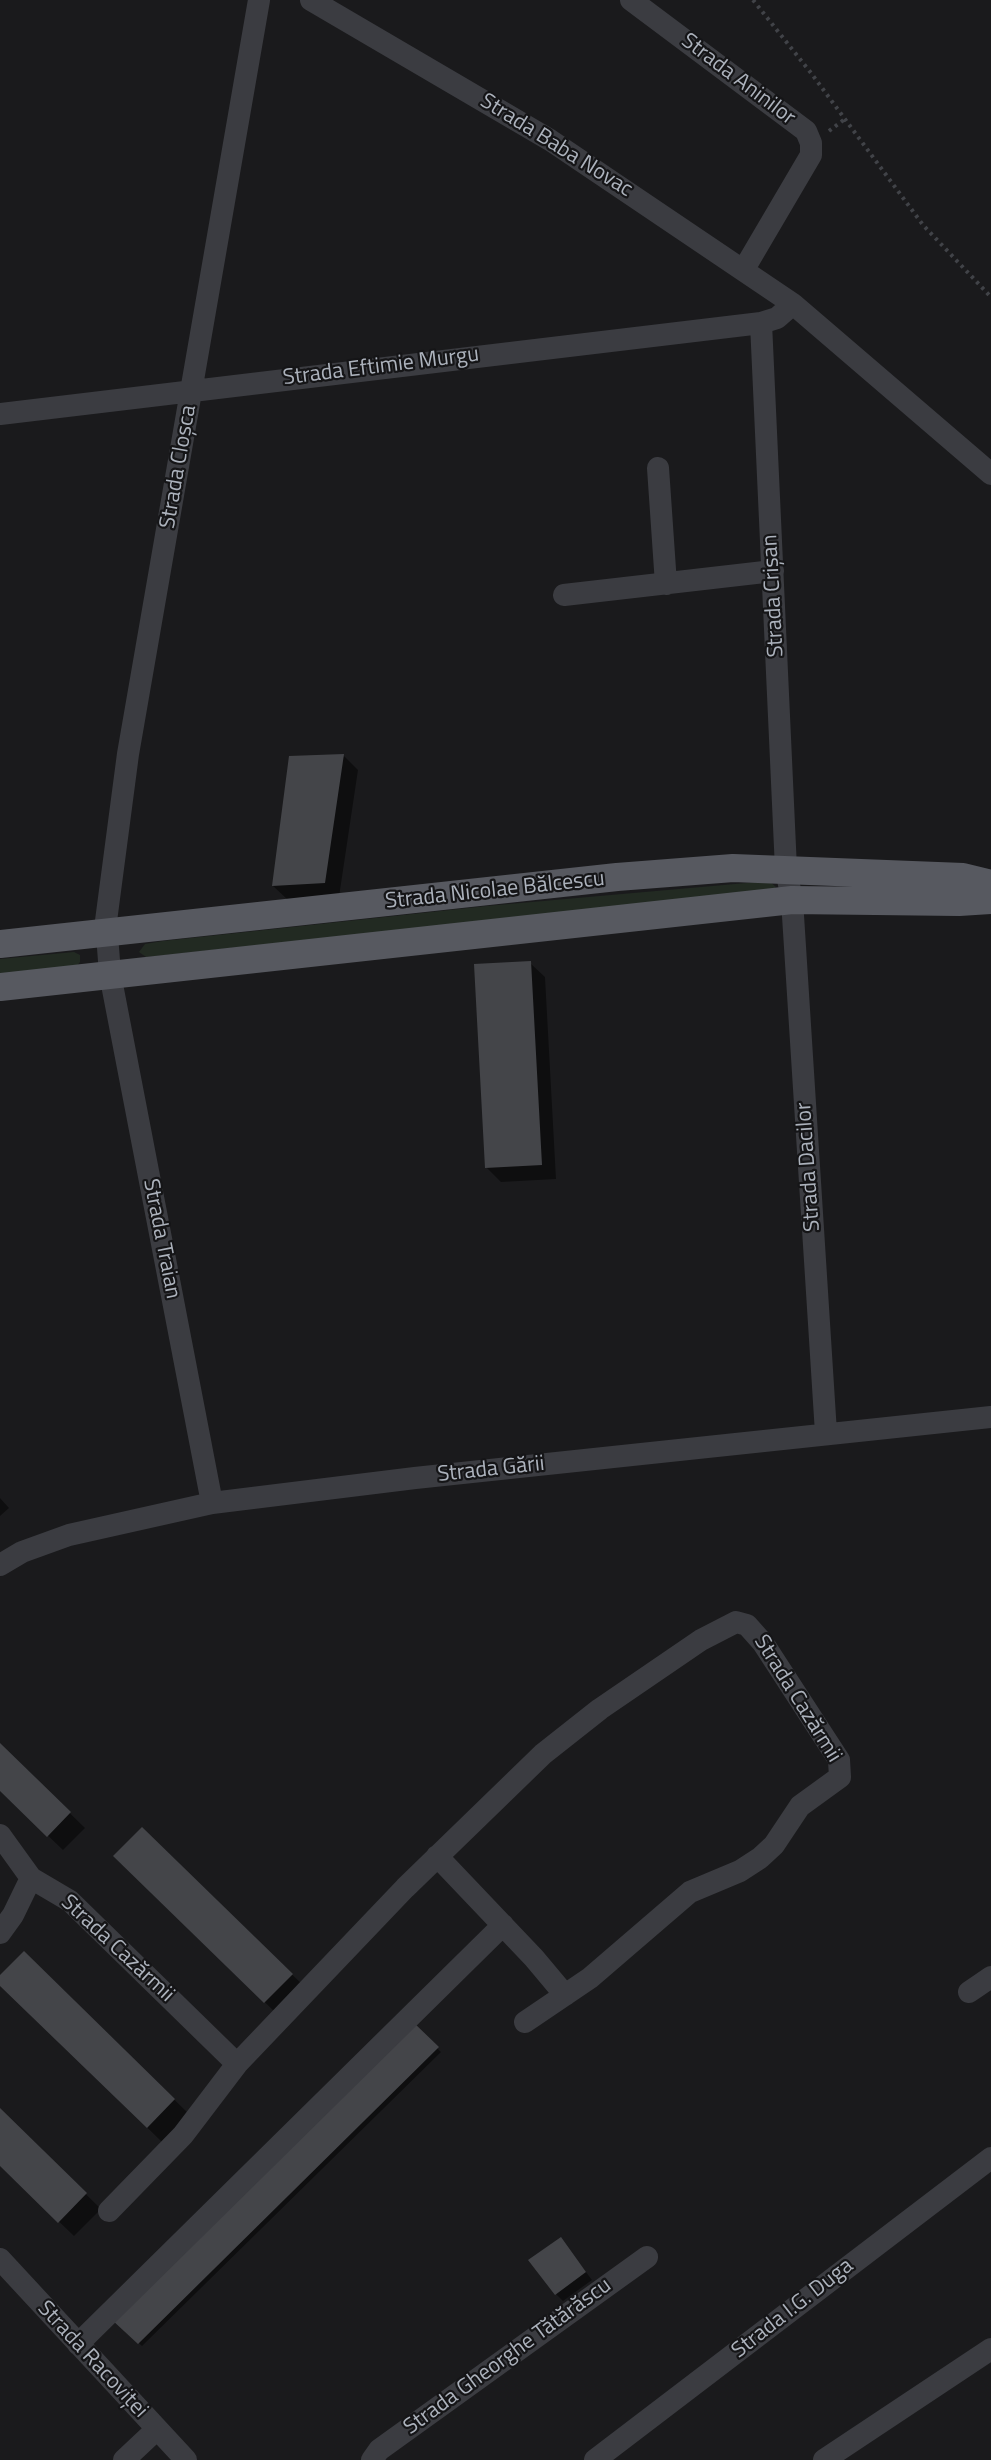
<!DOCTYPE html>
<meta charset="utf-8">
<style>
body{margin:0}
canvas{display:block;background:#1a1a1c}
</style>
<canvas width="991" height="2460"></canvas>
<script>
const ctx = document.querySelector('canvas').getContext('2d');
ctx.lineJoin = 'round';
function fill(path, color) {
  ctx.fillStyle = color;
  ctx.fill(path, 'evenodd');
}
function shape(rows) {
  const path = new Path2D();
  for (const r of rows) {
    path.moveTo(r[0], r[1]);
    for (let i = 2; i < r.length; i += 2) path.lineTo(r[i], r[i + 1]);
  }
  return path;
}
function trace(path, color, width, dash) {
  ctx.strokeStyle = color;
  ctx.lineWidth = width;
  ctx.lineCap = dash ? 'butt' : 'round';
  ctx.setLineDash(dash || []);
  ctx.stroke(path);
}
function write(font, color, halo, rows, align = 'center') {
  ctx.font = font + ' "Titillium Web",sans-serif';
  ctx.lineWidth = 4.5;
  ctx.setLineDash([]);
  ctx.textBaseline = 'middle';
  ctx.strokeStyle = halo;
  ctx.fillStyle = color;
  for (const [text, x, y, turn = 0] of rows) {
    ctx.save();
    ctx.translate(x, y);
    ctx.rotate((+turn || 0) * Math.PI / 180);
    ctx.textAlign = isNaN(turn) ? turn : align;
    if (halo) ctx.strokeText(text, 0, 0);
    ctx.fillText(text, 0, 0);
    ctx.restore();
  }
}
const green = shape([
 [769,881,776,887,771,891,146,957,139,952,145,944,163,941,487,906],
 [74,952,80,955,80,962,76,967,0,975,0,959]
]);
const shadow = shape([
 [344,756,358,770,339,897,288,900,273,886],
 [530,963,545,977,556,1179,501,1182,486,1167],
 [0,1498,9,1508,0,1516],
 [0,1745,85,1828,63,1850,0,1790],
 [142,1829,307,1989,280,2017,115,1856],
 [24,1953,189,2114,162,2142,0,1984,0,1978],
 [413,2025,441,2052,142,2346,113,2319],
 [0,2110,101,2209,74,2236,0,2165],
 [561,2239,592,2280,563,2301,556,2294]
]);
const building = shape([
 [344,754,325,883,272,886,289,756],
 [531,961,542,1165,485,1168,474,964],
 [0,1743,71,1812,47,1837,0,1791],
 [142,1827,293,1974,264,2003,113,1856],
 [24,1951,175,2099,147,2128,0,1986,0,1975],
 [413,2022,439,2047,138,2344,111,2319],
 [0,2108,87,2193,58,2223,0,2166],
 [561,2237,586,2272,555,2295,528,2260]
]);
const path = shape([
 [753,0,811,73,923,225,991,297],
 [829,131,845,119]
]);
const minor = shape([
 [311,0,550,140,793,304],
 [631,0,806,131,811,143,811,155,744,269],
 [761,323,786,869,792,900,826,1433],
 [0,414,761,323,777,318,793,304,991,474],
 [658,468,666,584],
 [564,595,773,571],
 [212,1503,110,974,106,921,128,754,259,0],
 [0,1565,22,1552,69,1535,212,1503,415,1478,991,1417],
 [0,1835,31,1878,70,1901,237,2064],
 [437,1856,534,1958,565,1995],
 [0,1933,13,1915,31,1878],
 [969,1992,991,1977],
 [109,2211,183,2135,237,2064,405,1888,543,1754,600,1709,701,1640,736,1622,747,1625,763,1643,839,1760,840,1777,800,1806,774,1845,760,1858,740,1871,690,1892,590,1978,525,2022],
 [0,2259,186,2460],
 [78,2344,503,1925],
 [124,2460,157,2429],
 [372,2460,379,2450,647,2257],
 [595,2460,991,2158],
 [824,2460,991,2349]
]);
const major = shape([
 [0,944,617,877,733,868,963,877,991,884],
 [0,987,792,900,959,902,991,900]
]);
const streetNames = [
 ["Strada Aninilor",738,80,37],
 ["Strada Baba Novac",556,146,32],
 ["Strada Eftimie Murgu",381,367,-7],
 ["Strada Cloșca",179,467,-80],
 ["Strada Crișan",774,596,-93],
 ["Strada Nicolae Bălcescu",495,891,-6],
 ["Strada Dacilor",809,1167,-94],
 ["Strada Traian",161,1239,79],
 ["Strada Gării",491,1470,-6],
 ["Strada Cazărmii",797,1699,58],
 ["Strada Cazărmii",117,1949,43],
 ["Strada I.G. Duga",793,2309,-38],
 ["Strada Gheorghe Tătărăscu",508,2357,-36],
 ["Strada Racoviței",92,2360,47]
];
fill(green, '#222a22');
fill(shadow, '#0007');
fill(building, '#444549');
trace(path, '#414348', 4, [3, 4.5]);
trace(minor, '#3b3c41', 22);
trace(major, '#575960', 28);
write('22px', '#acb2bc', '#151517', streetNames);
</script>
